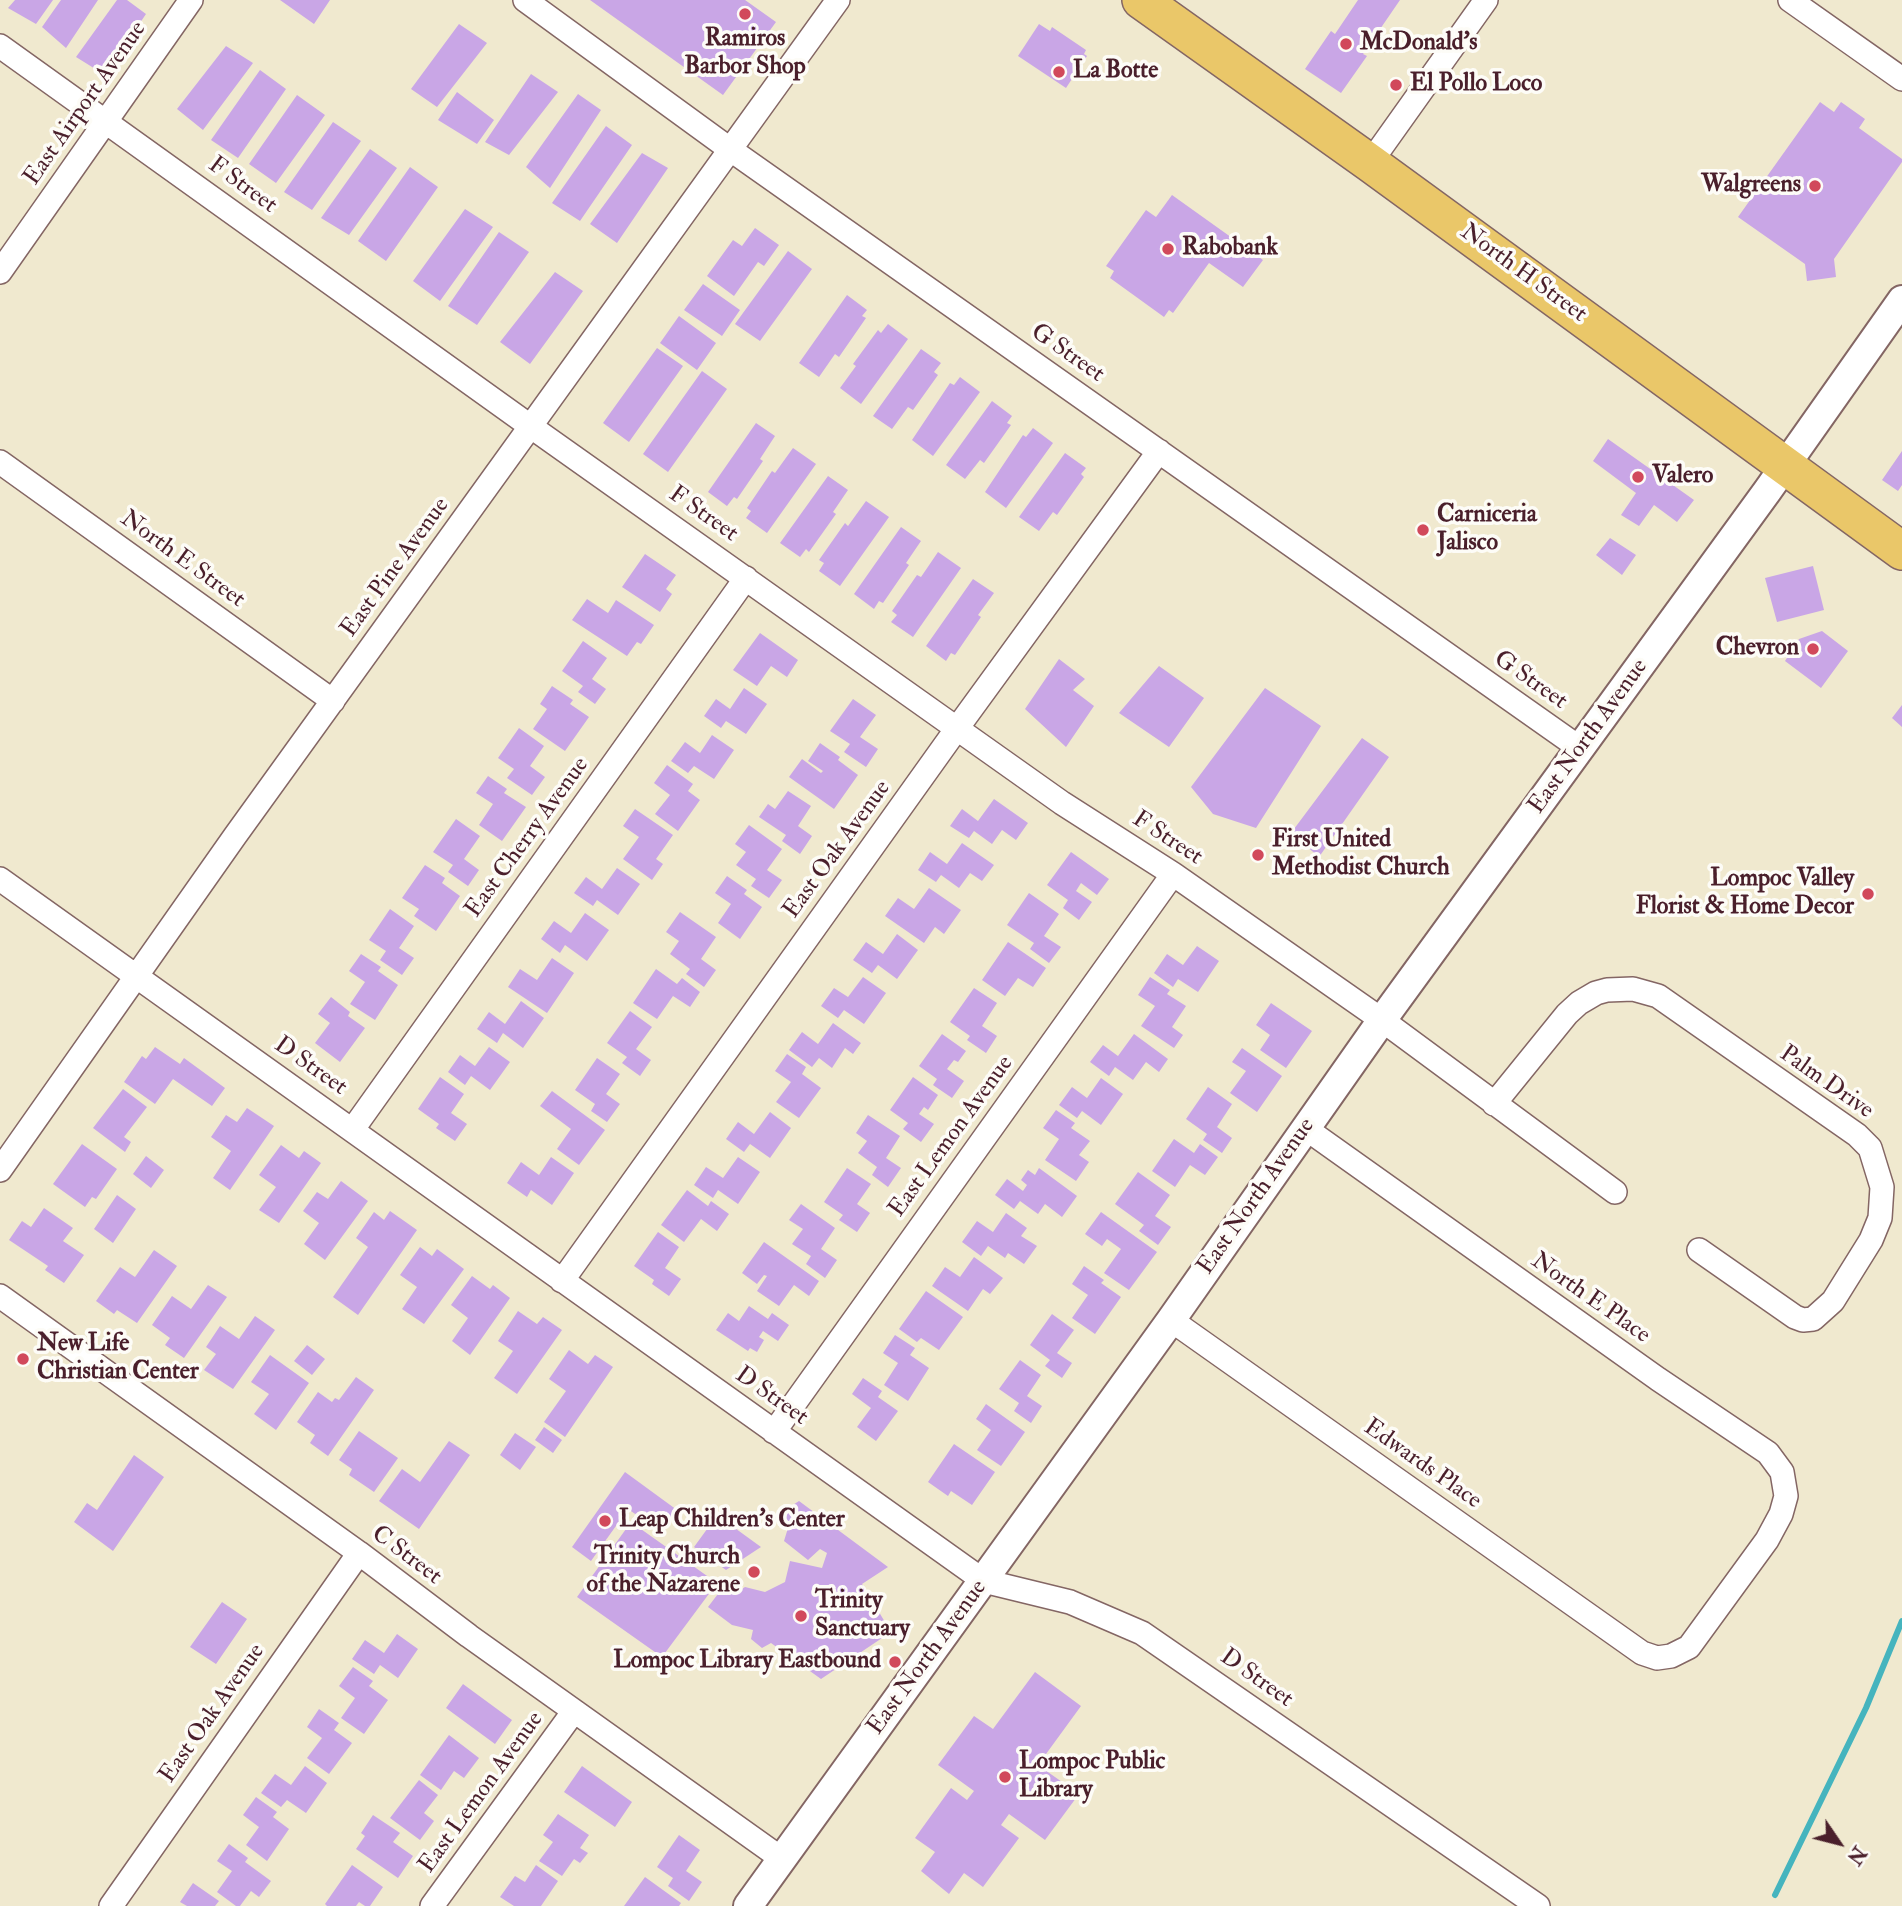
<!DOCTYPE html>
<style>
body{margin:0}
#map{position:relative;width:1902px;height:1906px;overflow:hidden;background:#f0e9cf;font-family:"IM FELL Double Pica",serif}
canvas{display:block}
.north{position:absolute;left:1804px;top:1808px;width:70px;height:70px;-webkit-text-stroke:5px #fdfcf7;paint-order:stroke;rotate:125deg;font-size:19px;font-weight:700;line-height:28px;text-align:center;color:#4a1f2b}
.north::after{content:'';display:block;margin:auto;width:24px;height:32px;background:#4a1f2b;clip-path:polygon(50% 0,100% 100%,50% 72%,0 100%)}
</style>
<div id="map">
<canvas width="1902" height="1906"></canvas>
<div class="north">N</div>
</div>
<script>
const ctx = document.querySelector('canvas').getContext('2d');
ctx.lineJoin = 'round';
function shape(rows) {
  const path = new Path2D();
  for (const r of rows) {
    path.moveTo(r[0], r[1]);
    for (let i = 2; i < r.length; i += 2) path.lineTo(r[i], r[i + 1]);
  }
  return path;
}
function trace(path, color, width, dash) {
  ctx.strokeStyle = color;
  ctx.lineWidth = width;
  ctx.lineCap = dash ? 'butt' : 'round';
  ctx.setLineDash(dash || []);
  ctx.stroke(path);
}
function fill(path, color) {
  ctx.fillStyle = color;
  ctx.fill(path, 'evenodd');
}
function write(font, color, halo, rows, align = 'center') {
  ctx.font = font + ' "IM FELL Double Pica",serif';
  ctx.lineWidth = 7;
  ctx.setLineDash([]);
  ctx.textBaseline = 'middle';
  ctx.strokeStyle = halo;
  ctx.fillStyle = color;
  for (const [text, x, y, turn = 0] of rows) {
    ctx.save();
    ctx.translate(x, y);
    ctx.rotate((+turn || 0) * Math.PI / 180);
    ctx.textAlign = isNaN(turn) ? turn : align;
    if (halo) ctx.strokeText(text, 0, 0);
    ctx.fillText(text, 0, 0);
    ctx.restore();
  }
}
const stream = shape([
 [1775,1895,1866,1708,1902,1621]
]);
const building = shape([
 [15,0,53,0,36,24,8,8],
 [61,0,98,0,66,48,42,27],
 [117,0,127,0,146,14,105,75,76,57],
 [280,0,330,0,314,24],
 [590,0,745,0,776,22,723,95],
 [1358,0,1400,0,1363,54,1367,56,1341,93,1305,69,1331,31,1335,34],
 [459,24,487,43,437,107,411,89],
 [1039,24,1050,31,1052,27,1086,50,1084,54,1087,56,1066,88,1018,56],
 [226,46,253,63,203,130,177,109],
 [260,70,286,89,238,158,211,140],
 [531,74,558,92,509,155,485,142],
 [457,92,494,120,477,144,438,120],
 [578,94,601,110,550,188,526,167],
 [297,95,325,115,276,183,249,164],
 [1820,102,1834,112,1841,102,1865,119,1859,128,1902,159,1902,162,1834,259,1836,277,1807,281,1805,264,1738,217],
 [333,122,361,141,312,210,284,192],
 [606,126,632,145,580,221,552,203],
 [370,149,397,168,349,235,321,218],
 [642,153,668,168,617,243,590,224],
 [410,167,438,187,386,261,358,241],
 [1172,195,1263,260,1243,287,1209,263,1173,313,1169,310,1164,317,1110,278,1114,271,1106,266,1146,210,1156,217],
 [465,209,493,227,440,301,413,281],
 [755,228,779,245,764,266,758,262,734,296,707,276,733,240,742,246],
 [499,232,529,252,477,325,448,306],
 [788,251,812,269,760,341,735,324],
 [555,272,583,291,530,364,500,342],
 [703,284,740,310,722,336,684,310],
 [847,295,867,310,862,316,866,318,839,357,835,354,819,377,799,363],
 [679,316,716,343,697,370,660,343],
 [888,324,908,339,861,404,840,388,856,366,853,364,878,330,881,333],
 [657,348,683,366,629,442,603,423],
 [921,349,941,363,934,372,938,375,913,410,908,407,892,429,873,416],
 [702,371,727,389,668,472,643,454],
 [960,377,980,392,933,456,912,440,950,383,954,385],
 [992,401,1012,416,1007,423,1011,425,984,463,980,460,965,479,946,465],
 [756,423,775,436,760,459,763,461,737,499,734,497,727,506,708,492],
 [1033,428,1053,443,1006,508,985,492,1023,435,1026,437],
 [1608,439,1694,500,1677,522,1654,505,1639,526,1621,515,1636,493,1593,461],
 [793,448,816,464,767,533,746,518,751,511,747,508,772,471,775,473],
 [1902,451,1902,485,1898,491,1882,480],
 [1065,453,1086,468,1081,474,1084,477,1057,515,1053,512,1039,531,1019,517],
 [828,476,848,490,833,512,836,514,809,552,806,549,800,557,780,543],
 [866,501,889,517,840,586,819,571,824,563,819,560,845,523,848,526],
 [901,527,921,541,906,563,909,565,883,603,879,601,874,609,854,594],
 [1610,538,1636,555,1622,575,1596,555],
 [938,552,961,568,913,637,891,622,897,615,892,611,917,575,921,577],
 [645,554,676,575,666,589,672,594,660,612,622,587],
 [1813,566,1824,610,1777,622,1765,578],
 [973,579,994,593,978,615,981,617,955,655,951,653,946,661,926,646],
 [587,599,608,613,616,600,654,625,641,644,637,642,627,656,572,620],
 [1822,631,1848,651,1821,688,1785,661,1799,639],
 [760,633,798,660,787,677,771,666,757,686,733,670],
 [583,641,607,658,592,679,606,689,595,704,578,692,583,686,562,671],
 [1059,659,1085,679,1073,690,1094,706,1066,747,1025,709],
 [1159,666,1204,698,1169,747,1119,713],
 [552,686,573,700,570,704,589,717,565,751,533,729,547,709,540,704],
 [744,688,767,704,746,734,726,721,721,728,704,716,716,699,730,709],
 [1265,688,1321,726,1256,828,1213,814,1191,787],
 [853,699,876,715,860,737,878,749,866,767,844,752,850,744,830,731],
 [1902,705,1902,727,1892,718],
 [519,728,544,746,530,766,545,777,532,795,507,778,514,769,498,758],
 [712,735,734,750,714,779,694,766,688,773,671,761,685,742,700,753],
 [1362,738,1389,757,1319,857,1291,833],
 [820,743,840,757,838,760,858,775,834,809,789,777,802,759,821,773,823,771,808,761],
 [667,765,693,784,688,791,700,800,678,831,655,814,670,795,654,783],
 [488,776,507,789,504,793,526,807,502,841,479,825,493,804,476,793],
 [788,791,811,806,798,826,812,836,800,854,782,841,786,835,759,817,768,804,775,809],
 [994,799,1028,823,1016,840,1002,830,992,844,974,831,969,838,950,826,962,809,978,821],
 [635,809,673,835,656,859,663,864,652,880,623,859,639,837,623,826],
 [456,819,480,836,464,859,479,870,468,886,448,872,453,865,433,852],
 [749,825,782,849,767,870,782,880,769,898,751,886,756,879,736,865,746,852,735,844],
 [962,843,994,865,982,881,970,873,959,888,941,875,936,882,918,870,930,852,947,864],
 [1071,852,1109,879,1097,895,1081,883,1076,891,1092,902,1079,920,1063,908,1068,900,1047,885],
 [425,865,445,878,442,883,460,896,436,931,414,916,419,909,402,898],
 [617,868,640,884,618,915,597,900,593,906,574,893,586,877,602,889],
 [727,876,747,890,744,894,762,907,740,939,718,923,731,904,715,893],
 [929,888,961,910,944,934,935,927,924,943,885,916,898,898,914,909],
 [1029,893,1059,914,1044,936,1061,947,1049,963,1030,949,1034,943,1007,925],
 [390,909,414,926,399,948,414,958,402,975,380,960,386,951,369,940],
 [680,912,716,937,701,959,716,970,704,987,686,974,690,969,670,954,679,941,666,932],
 [585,913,609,930,587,961,565,945,560,953,541,939,554,921,571,933],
 [897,934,918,950,897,979,878,965,872,973,853,960,866,942,883,954],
 [1008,942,1046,968,1033,987,1018,978,1005,996,982,980],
 [1197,946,1219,961,1198,992,1178,979,1173,987,1154,973,1167,954,1183,965],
 [361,954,381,967,378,971,398,985,375,1020,350,1004,365,982,349,971],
 [552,958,574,973,547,1013,508,987,520,969,537,980],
 [656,969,677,984,682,978,700,992,690,1007,673,996,657,1019,633,1003],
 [863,977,886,993,864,1024,844,1010,838,1018,821,1006,834,988,848,997],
 [1150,977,1170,990,1167,994,1186,1006,1172,1027,1183,1035,1174,1048,1141,1026,1155,1006,1138,995],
 [974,988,997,1003,982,1026,997,1036,986,1053,967,1040,970,1036,950,1022],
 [331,997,350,1012,348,1016,365,1028,340,1062,315,1043,330,1023,318,1014],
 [521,1001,544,1018,523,1048,503,1033,497,1043,477,1029,489,1012,505,1024],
 [1271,1003,1312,1031,1286,1068,1260,1050,1270,1035,1256,1025],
 [630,1011,652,1027,636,1049,651,1060,640,1076,622,1063,627,1057,607,1043],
 [833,1023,861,1043,853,1054,845,1048,832,1068,819,1058,812,1067,789,1050,802,1032,818,1044],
 [942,1034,966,1051,958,1062,954,1060,947,1069,964,1081,952,1098,933,1085,937,1079,919,1066],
 [1134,1034,1168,1059,1159,1072,1146,1062,1133,1080,1115,1067,1109,1076,1090,1062,1103,1045,1118,1056],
 [155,1047,180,1064,184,1058,225,1088,212,1106,173,1079,155,1104,124,1082,142,1056,146,1059],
 [489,1047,510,1062,490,1090,471,1076,465,1085,448,1072,460,1055,475,1066],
 [1242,1048,1282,1076,1257,1112,1230,1093,1246,1071,1232,1062],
 [787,1054,806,1067,802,1074,821,1088,799,1118,776,1102,791,1082,775,1071],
 [597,1058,620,1074,606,1094,620,1104,607,1122,591,1111,595,1104,575,1090],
 [440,1077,464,1094,451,1113,467,1124,455,1141,436,1128,439,1124,418,1109],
 [913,1077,938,1095,928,1110,924,1107,919,1114,934,1124,921,1142,903,1129,908,1123,890,1110],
 [1101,1078,1123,1094,1101,1125,1082,1111,1077,1118,1059,1105,1072,1087,1087,1098],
 [1208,1087,1232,1104,1217,1127,1232,1138,1222,1153,1203,1140,1207,1134,1186,1119],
 [123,1089,147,1107,124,1137,131,1142,125,1152,93,1128],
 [552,1091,605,1130,579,1165,557,1149,571,1129,540,1106],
 [247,1108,274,1126,230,1190,213,1178,231,1151,211,1137,226,1115,237,1122],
 [1056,1110,1075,1123,1071,1128,1090,1141,1079,1155,1089,1162,1076,1181,1045,1160,1059,1139,1043,1128],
 [770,1112,791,1128,770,1158,750,1144,744,1152,726,1139,738,1122,754,1134],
 [868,1115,900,1136,886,1158,901,1168,888,1187,872,1175,877,1167,858,1153,867,1141,856,1133],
 [1174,1139,1194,1153,1200,1144,1218,1157,1205,1175,1190,1165,1175,1187,1152,1171],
 [82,1144,117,1169,96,1199,92,1197,85,1207,53,1184],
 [281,1145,299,1158,304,1151,321,1163,279,1223,259,1210,276,1187,259,1175],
 [146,1156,164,1170,151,1188,133,1174],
 [551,1157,574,1173,552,1205,531,1190,527,1197,507,1183,521,1162,539,1175],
 [738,1157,760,1172,738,1204,718,1190,713,1198,694,1185,706,1167,723,1178],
 [847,1168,871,1184,857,1204,870,1213,857,1232,839,1220,843,1215,824,1202],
 [1039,1168,1077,1196,1062,1217,1045,1204,1038,1214,1020,1201,1014,1209,995,1195,1007,1179,1023,1191,1027,1185,1021,1180,1028,1170,1035,1175],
 [1138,1172,1170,1195,1155,1216,1171,1227,1158,1245,1139,1231,1144,1225,1115,1204],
 [341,1181,368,1201,325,1260,304,1244,319,1223,303,1211,317,1192,328,1199],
 [687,1190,708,1206,711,1201,729,1214,717,1231,701,1219,684,1242,661,1225],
 [117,1195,136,1209,113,1243,94,1229],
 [801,1204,835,1228,821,1249,837,1260,825,1278,806,1264,811,1256,792,1244,803,1229,789,1220],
 [44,1208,73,1228,63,1241,84,1255,64,1283,45,1270,48,1266,9,1240,22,1221,31,1227],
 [390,1211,417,1230,358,1315,333,1297,368,1247,356,1238,374,1212,384,1220],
 [1101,1212,1157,1252,1129,1290,1104,1273,1121,1249,1107,1239,1102,1246,1085,1234],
 [1006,1213,1027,1228,1021,1236,1037,1246,1024,1264,1008,1253,1005,1258,988,1246,981,1256,962,1242,977,1221,993,1232],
 [658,1232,679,1247,665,1268,681,1279,669,1296,652,1284,654,1280,634,1266],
 [764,1242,819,1281,809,1296,794,1285,779,1306,757,1291,767,1276,764,1275,757,1284,742,1273],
 [420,1247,432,1256,437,1249,464,1269,424,1324,402,1309,417,1287,400,1275],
 [154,1250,177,1266,137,1323,117,1310,114,1314,96,1301,120,1267,135,1277],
 [974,1257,1003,1278,990,1294,983,1289,968,1311,932,1286,945,1267,960,1277],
 [1084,1266,1104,1280,1101,1283,1121,1297,1095,1334,1072,1318,1088,1295,1072,1284],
 [472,1276,490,1289,493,1285,510,1298,470,1355,452,1341,468,1318,451,1305],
 [208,1285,227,1297,184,1358,165,1345,170,1338,152,1325,172,1296,191,1309],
 [926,1291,963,1317,939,1350,921,1338,917,1342,899,1329],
 [749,1306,768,1319,772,1313,789,1325,778,1341,763,1331,759,1337,764,1340,757,1352,750,1348,748,1351,716,1330,728,1313,739,1321],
 [518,1311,537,1324,543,1317,562,1330,517,1394,494,1378,513,1351,498,1341],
 [1052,1314,1074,1330,1057,1353,1072,1363,1062,1378,1045,1366,1050,1360,1030,1345],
 [255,1316,275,1330,233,1389,204,1370,216,1354,206,1347,220,1326,239,1339],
 [895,1335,915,1348,910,1355,929,1368,908,1401,884,1385,898,1363,883,1353],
 [307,1345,325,1359,312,1375,294,1361],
 [569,1350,588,1364,595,1355,613,1367,565,1437,544,1422,566,1391,549,1379],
 [270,1355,309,1383,276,1430,254,1414,269,1394,251,1382],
 [1020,1360,1041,1375,1027,1396,1042,1406,1031,1423,1014,1411,1019,1403,999,1389],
 [356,1377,374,1390,328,1456,310,1443,315,1435,297,1422,318,1392,332,1402,335,1398,339,1400],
 [863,1378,882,1391,878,1397,898,1411,876,1441,857,1427,871,1408,852,1394],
 [986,1404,1025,1432,1001,1466,977,1450,991,1430,976,1419],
 [544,1427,562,1440,553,1453,535,1440],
 [359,1431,398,1458,374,1492,349,1475,352,1469,339,1460],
 [515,1433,536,1447,520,1470,500,1455],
 [449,1441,470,1455,419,1529,379,1501,402,1469,420,1482],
 [954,1444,995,1472,972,1505,951,1491,948,1496,928,1482],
 [134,1455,164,1477,113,1551,74,1522,87,1503,97,1510],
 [625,1472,677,1510,661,1532,628,1509,591,1561,572,1547],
 [799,1501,888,1567,862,1584,891,1632,821,1679,771,1643,762,1648,751,1639,753,1630,732,1625,708,1607,727,1582,739,1591,745,1587,765,1592,785,1582,790,1561,822,1568,827,1553,820,1549,808,1560,784,1541,788,1528,774,1517],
 [710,1510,761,1547,726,1570,694,1547,710,1525,703,1520],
 [631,1522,717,1583,662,1657,577,1597],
 [222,1602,247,1619,216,1664,190,1647],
 [397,1634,418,1649,398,1678,380,1665,374,1674,352,1659,365,1640,384,1653],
 [353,1667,373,1681,369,1686,388,1700,364,1734,341,1718,355,1698,339,1686],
 [1035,1672,1081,1706,1038,1765,1079,1794,1045,1840,1009,1814,1001,1825,1019,1838,983,1887,964,1873,949,1894,921,1871,935,1852,915,1838,951,1788,967,1800,974,1791,938,1765,974,1716,993,1729],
 [463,1684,512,1720,495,1744,446,1708],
 [319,1709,339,1723,334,1730,352,1743,329,1774,307,1758,322,1738,307,1727],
 [449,1735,479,1758,464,1778,454,1771,441,1790,420,1775],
 [305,1766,327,1783,306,1813,287,1800,281,1807,261,1793,275,1774,291,1785],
 [582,1766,632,1802,615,1827,564,1792],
 [419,1780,438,1795,424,1813,434,1821,420,1840,390,1818],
 [256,1797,277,1812,273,1817,289,1829,267,1861,246,1845,259,1827,243,1815],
 [558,1814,589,1835,580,1848,588,1853,580,1863,574,1859,562,1876,539,1861,553,1842,543,1835],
 [373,1815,400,1833,393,1842,413,1856,398,1878,356,1849,365,1836,361,1833],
 [679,1835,700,1850,686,1871,702,1882,689,1901,668,1886,673,1878,657,1867],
 [229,1844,248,1858,245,1862,271,1881,259,1897,251,1891,240,1906,236,1906,217,1892,232,1871,217,1861],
 [352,1865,383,1887,370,1906,365,1906,359,1902,356,1906,327,1906,325,1904],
 [536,1865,558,1881,541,1906,514,1906,500,1897,515,1876,525,1882],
 [645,1877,681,1903,679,1906,624,1906],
 [193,1883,219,1901,215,1906,187,1906,180,1902]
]);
const minor = shape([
 [525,0,731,150,1581,749],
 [1790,0,1902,79],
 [0,46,530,426,1062,803,1173,874,1382,1020,1615,1192],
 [1370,163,1486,0],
 [0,272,191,0],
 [0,462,333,701],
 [0,879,984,1581,1070,1602,1142,1633,1538,1906],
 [1494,1104,1567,1014,1579,1003,1596,993,1607,990,1633,989,1658,996,1857,1135,1870,1148,1882,1187,1880,1218,1871,1240,1833,1301,1813,1319,1803,1320,1795,1317,1699,1250],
 [353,1129,746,578],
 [0,1170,235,836,838,0],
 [562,1281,958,727,1159,451],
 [0,1296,359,1553,469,1636,782,1859],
 [1171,1320,1642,1653,1657,1658,1671,1656,1689,1647,1767,1540,1781,1514,1786,1496,1782,1472,1768,1453,1658,1379,1305,1128],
 [774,1432,1173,874],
 [111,1906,359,1553],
 [432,1906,574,1711]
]);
const tertiary = shape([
 [748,1906,1171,1320,1382,1020,1768,490,1902,300]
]);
const trunk = shape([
 [1141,0,1370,163,1902,551]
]);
const markers = [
 [745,14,7,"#d1495b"],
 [1346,44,7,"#d1495b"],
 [1059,72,7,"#d1495b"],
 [1396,85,7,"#d1495b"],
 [1815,186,7,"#d1495b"],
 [1168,249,7,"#d1495b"],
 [1638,477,7,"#d1495b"],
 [1423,530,7,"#d1495b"],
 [1813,649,7,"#d1495b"],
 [1258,855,7,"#d1495b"],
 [1868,894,7,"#d1495b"],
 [23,1359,7,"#d1495b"],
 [605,1521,7,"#d1495b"],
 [754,1572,7,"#d1495b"],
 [801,1616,7,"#d1495b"],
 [895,1662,7,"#d1495b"],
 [1005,1777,7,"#d1495b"]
];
const poiNames = [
 ["Ramiros",745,40,"center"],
 ["Barbor Shop",745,68,"center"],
 ["McDonald's",1360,44],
 ["La Botte",1073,72],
 ["El Pollo Loco",1410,85],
 ["Walgreens",1801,186,"right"],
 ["Rabobank",1182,249],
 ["Valero",1652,477],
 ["Carniceria",1437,516],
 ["Jalisco",1437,544],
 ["Chevron",1799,649,"right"],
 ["First United",1272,841],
 ["Methodist Church",1272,869],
 ["Lompoc Valley",1854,880,"right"],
 ["Florist & Home Decor",1854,908,"right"],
 ["New Life",37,1345],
 ["Christian Center",37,1373],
 ["Leap Children's Center",619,1521],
 ["Trinity Church",740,1558,"right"],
 ["of the Nazarene",740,1586,"right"],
 ["Trinity",815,1602],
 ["Sanctuary",815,1630],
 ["Lompoc Library Eastbound",881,1662,"right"],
 ["Lompoc Public",1019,1763],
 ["Library",1019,1791]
];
const streetNames = [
 ["East Airport Avenue",86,104,-55],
 ["F Street",242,186,36],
 ["North H Street",1523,274,36],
 ["G Street",1067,354,35],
 ["F Street",703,515,35],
 ["North E Street",182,560,36],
 ["East Pine Avenue",396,568,-54],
 ["G Street",1530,681,35],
 ["East North Avenue",1589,737,-54],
 ["East Cherry Avenue",528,838,-54],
 ["F Street",1167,839,33],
 ["East Oak Avenue",838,850,-54],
 ["D Street",310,1067,35],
 ["Palm Drive",1826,1083,35],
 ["East Lemon Avenue",952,1137,-54],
 ["East North Avenue",1257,1197,-55],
 ["North E Place",1590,1299,35],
 ["D Street",771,1397,35],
 ["Edwards Place",1422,1465,35],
 ["C Street",406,1556,37],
 ["East North Avenue",928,1658,-54],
 ["D Street",1256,1679,35],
 ["East Oak Avenue",213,1714,-55],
 ["East Lemon Avenue",482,1793,-54]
];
trace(stream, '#45b4be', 6);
fill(building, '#c9a6e6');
trace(minor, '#846664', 26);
trace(tertiary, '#846664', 32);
trace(trunk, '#846664', 40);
trace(minor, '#fff', 23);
trace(tertiary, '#fff', 28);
trace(trunk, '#eac769', 37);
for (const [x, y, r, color] of markers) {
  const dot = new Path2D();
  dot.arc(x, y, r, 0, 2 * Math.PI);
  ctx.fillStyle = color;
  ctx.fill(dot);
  trace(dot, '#fdfcf7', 2.5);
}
write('bold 24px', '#4a1f2b', '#fdfcf7', poiNames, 'left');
write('24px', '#4a1f2b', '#fdfcf7', streetNames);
</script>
